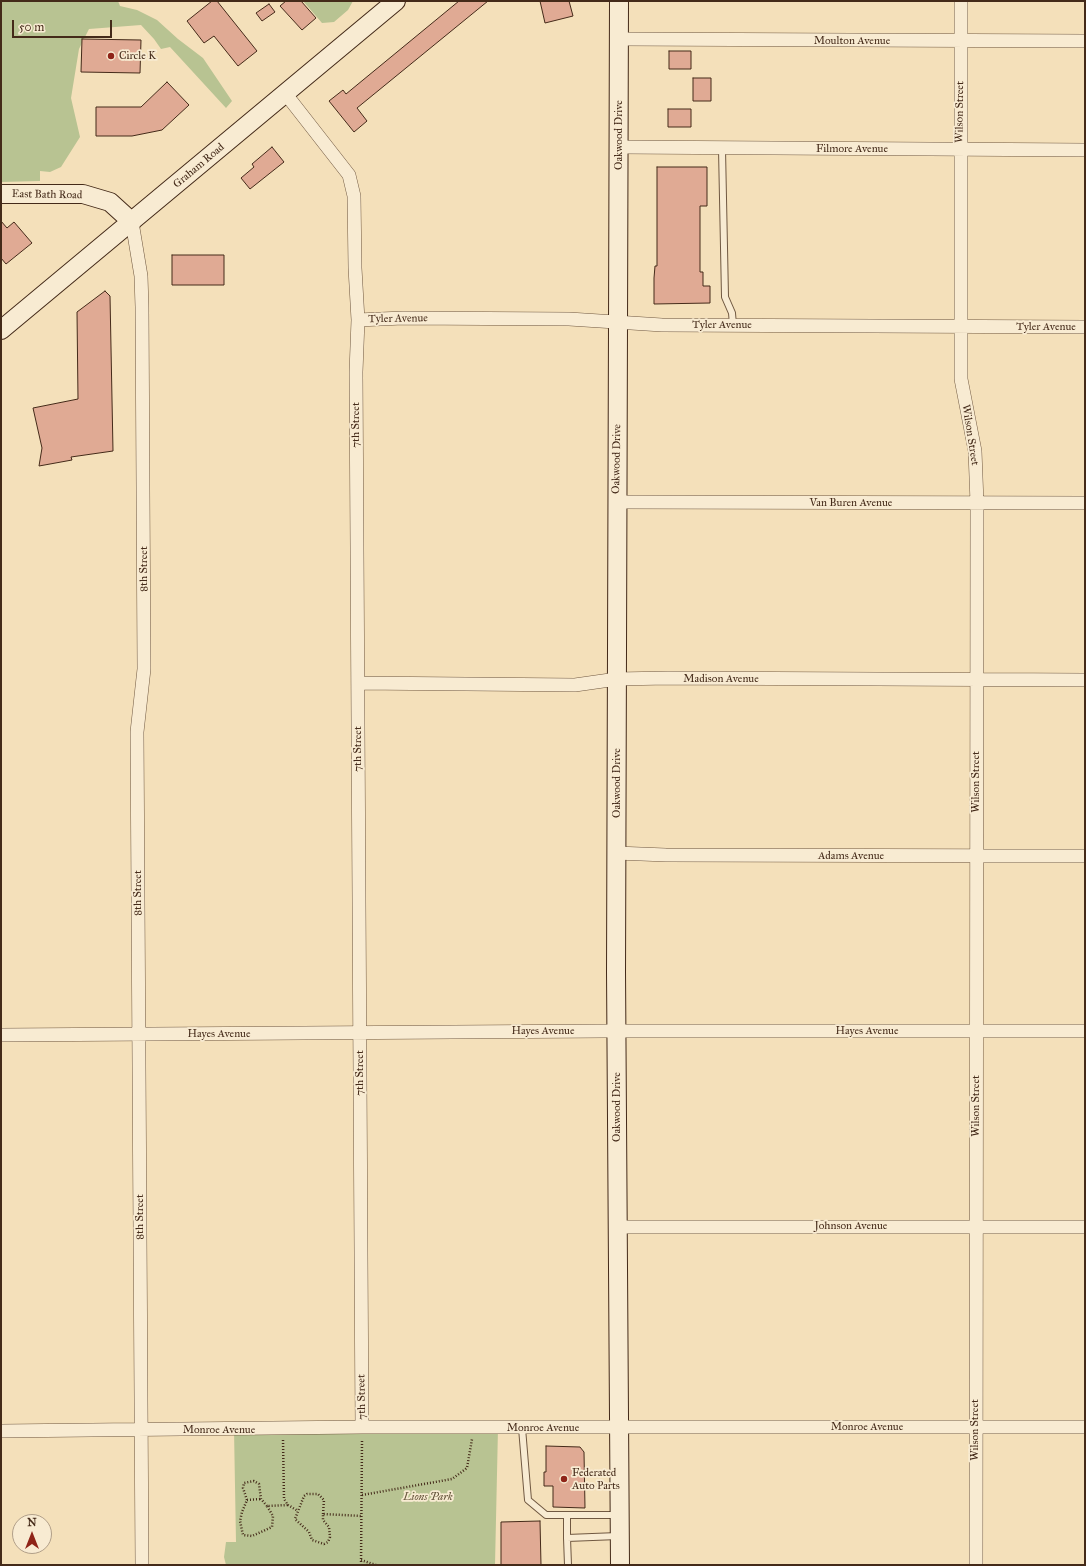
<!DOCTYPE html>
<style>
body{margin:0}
#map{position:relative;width:1086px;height:1566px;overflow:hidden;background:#f4e0ba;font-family:"IM FELL Great Primer",serif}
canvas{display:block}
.frame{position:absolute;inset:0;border:2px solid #442a19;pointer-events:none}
.north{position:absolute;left:12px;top:1514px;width:40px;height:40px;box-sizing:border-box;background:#f8ebd2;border:1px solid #b09e88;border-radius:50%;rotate:0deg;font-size:11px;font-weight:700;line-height:16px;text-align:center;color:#442a19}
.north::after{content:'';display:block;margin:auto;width:14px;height:18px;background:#8f2418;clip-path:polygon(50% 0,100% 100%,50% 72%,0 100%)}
.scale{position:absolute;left:12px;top:20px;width:100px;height:18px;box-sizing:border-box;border:2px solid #442a19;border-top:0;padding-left:5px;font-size:12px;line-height:14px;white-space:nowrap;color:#442a19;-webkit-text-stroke:3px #f8ebd2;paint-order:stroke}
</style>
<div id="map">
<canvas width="1086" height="1566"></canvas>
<div class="frame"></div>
<div class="north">N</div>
<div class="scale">50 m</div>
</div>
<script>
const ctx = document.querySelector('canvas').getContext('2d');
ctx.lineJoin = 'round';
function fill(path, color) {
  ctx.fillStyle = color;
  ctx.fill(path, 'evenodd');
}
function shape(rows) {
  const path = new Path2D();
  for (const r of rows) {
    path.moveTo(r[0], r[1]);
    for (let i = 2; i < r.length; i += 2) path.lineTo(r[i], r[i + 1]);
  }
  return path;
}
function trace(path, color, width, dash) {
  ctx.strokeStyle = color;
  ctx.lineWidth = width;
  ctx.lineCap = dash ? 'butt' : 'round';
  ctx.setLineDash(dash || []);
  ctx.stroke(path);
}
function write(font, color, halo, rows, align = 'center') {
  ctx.font = font + ' "IM FELL Great Primer",serif';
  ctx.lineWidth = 3.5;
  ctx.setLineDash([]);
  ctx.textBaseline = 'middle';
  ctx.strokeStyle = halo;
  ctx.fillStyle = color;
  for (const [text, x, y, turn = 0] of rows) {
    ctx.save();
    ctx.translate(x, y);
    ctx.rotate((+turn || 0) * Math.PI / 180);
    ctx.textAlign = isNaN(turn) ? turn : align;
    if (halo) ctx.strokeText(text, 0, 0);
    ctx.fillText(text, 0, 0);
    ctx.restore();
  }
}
const green = shape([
 [1,1,118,1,120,6,137,10,157,20,178,39,203,58,232,101,226,108,170,47,161,49,154,39,141,25,89,29,79,49,71,98,80,137,61,167,50,172,40,171,40,181,1,182],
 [303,1,353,1,348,10,334,22,322,23],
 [498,1428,495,1565,226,1565,224,1557,226,1542,236,1542,234,1430]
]);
const building = shape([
 [212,1,217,1,257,51,238,66,214,36,204,43,187,21,212,1],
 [286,1,301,1,316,18,302,30,280,6,286,1],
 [459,1,488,1,357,108,367,121,354,132,329,101,343,90,346,94,459,1],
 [540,1,569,1,573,16,545,23,540,1],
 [269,4,275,12,262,21,256,13,269,4],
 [82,39,141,40,140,73,81,72,82,39],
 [669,51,691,51,691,69,669,69,669,51],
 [693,78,711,78,711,101,693,101,693,78],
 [167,82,189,105,162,130,132,136,96,136,96,107,141,107,167,82],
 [668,109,691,109,691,127,668,127,668,109],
 [272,147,284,162,250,189,241,178,254,167,252,164,272,147],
 [657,167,707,167,707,206,700,206,700,272,703,272,703,286,710,286,710,303,654,304,654,278,655,266,657,266,657,167],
 [1,221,7,228,14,222,32,243,6,264,1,258,1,221],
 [172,255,224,255,224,285,172,285,172,255],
 [105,291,110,296,113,451,71,457,72,460,39,466,42,448,33,408,78,399,77,312,105,291],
 [546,1446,580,1447,584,1452,585,1508,553,1507,553,1486,544,1486,544,1472,546,1472,546,1446],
 [540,1521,541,1565,501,1565,501,1522,540,1521]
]);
const path = shape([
 [283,1440,284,1499,288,1505,298,1511],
 [362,1495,452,1479,467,1468,472,1439],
 [247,1500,261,1499],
 [267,1506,261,1499,259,1484,254,1481,244,1483,243,1488,247,1500,242,1512,240,1521,243,1535,252,1536,272,1527,273,1516,267,1506,288,1505],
 [323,1514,324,1500,318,1494,307,1494,304,1496,295,1519,309,1532,312,1540,324,1544,328,1542,330,1537,329,1527,323,1520,323,1514,362,1516],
 [361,1560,376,1565],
 [361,1565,362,1441]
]);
const lane = shape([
 [722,149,725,297,732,313,733,325],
 [522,1428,528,1500,546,1515,619,1515],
 [567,1515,567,1538,618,1536],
 [567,1538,568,1565]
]);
const street = shape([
 [961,1,961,379,975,451,977,503,976,1565],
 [619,39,1085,41],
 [285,93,349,175,354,196,355,268,358,320,356,372,362,1427],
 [619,147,1085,150],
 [132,222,141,276,142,307,144,669,137,732,142,1565],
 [358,320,403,318,569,319,662,325,1085,327],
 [617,502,1085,503],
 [358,683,575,685,617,679,668,678,1085,680],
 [616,853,666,855,1085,856],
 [1,1035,604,1031,1085,1031],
 [618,1227,1085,1227],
 [1,1431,362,1427,1085,1427]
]);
const secondary = shape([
 [619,1,616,971,620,1565],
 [1,194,83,194,110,202,132,222],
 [1,330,396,1]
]);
const markers = [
 [111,56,4,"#8f2418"],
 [564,1479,4,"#8f2418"]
];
const streetNames = [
 ["Moulton Avenue",852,41],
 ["Wilson Street",960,112,-89],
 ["Oakwood Drive",619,135,-90],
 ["Filmore Avenue",852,149],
 ["Graham Road",199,166,-40],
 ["East Bath Road",47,195,1],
 ["Tyler Avenue",398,319,-1],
 ["Tyler Avenue",722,325],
 ["Tyler Avenue",1046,327],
 ["7th Street",356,425,-90],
 ["Wilson Street",970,435,81],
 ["Oakwood Drive",617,459,-89],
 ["Van Buren Avenue",851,503],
 ["8th Street",144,569,-90],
 ["Madison Avenue",721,679],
 ["7th Street",358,749,-90],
 ["Wilson Street",976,782,-90],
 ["Oakwood Drive",617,783,-90],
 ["Adams Avenue",851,856],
 ["8th Street",138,893,-90],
 ["Hayes Avenue",543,1031],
 ["Hayes Avenue",867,1031],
 ["Hayes Avenue",219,1034],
 ["7th Street",360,1073,-90],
 ["Wilson Street",976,1106,-90],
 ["Oakwood Drive",617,1107,-90],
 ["8th Street",140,1217,-90],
 ["Johnson Avenue",851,1226],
 ["7th Street",362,1397,-91],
 ["Monroe Avenue",867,1427],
 ["Monroe Avenue",543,1428],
 ["Monroe Avenue",219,1430],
 ["Wilson Street",975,1430,-90]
];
const poiNames = [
 ["Circle K",119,56],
 ["Federated",572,1473],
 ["Auto Parts",572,1486]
];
const parkNames = [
 ["Lions Park",428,1497]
];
fill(green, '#b8c392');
fill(building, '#e0aa94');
trace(building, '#442a19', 1);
trace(lane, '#705841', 8);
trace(street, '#705841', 14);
trace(secondary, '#442a19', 20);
trace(path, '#442a19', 2.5, [1, 2]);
trace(lane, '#f8ebd2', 6);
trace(street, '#f8ebd2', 13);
trace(secondary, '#f8ebd2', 18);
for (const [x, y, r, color] of markers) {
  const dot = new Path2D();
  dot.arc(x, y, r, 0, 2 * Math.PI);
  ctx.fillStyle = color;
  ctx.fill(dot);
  trace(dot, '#f8ebd2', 1.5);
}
write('11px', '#442a19', '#f8ebd2', streetNames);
write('11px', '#442a19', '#f8ebd2', poiNames, 'left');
write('italic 11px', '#615037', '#f8ebd2', parkNames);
</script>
